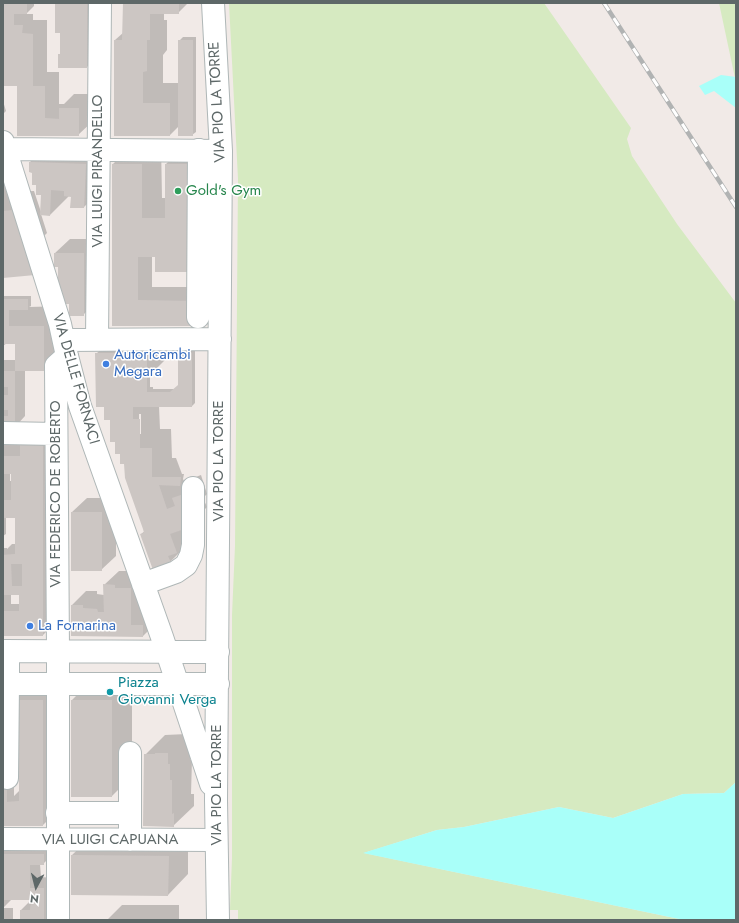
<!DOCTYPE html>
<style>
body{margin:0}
#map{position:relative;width:739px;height:923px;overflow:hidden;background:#f1eae7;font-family:Jost,sans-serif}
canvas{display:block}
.frame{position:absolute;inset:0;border:4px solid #5e6868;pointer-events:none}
.north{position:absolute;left:16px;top:867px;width:40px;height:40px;-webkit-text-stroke:3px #fff;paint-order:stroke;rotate:187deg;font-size:11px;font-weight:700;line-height:16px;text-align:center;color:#5e6868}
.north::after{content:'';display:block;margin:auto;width:14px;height:18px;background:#5e6868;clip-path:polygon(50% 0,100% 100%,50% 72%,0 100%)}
</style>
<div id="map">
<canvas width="739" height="923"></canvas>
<div class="frame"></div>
<div class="north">N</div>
</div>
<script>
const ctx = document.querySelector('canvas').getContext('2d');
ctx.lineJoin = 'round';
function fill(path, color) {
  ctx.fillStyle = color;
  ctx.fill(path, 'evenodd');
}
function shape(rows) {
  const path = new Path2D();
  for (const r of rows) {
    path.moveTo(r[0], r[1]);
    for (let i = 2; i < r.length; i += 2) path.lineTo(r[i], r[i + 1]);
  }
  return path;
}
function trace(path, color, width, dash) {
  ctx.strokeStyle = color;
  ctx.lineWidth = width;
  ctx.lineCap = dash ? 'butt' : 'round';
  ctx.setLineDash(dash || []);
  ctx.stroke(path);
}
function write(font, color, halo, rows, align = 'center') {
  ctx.font = font + ' Jost,sans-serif';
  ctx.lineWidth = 3;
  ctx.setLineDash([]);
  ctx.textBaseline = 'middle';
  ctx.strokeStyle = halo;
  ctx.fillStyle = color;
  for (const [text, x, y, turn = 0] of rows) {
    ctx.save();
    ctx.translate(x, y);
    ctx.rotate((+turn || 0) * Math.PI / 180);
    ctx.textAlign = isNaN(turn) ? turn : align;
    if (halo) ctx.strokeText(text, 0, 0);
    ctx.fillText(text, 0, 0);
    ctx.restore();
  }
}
const green = shape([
 [229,3,544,3,631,128,627,139,632,156,677,224,736,303,736,782,724,793,683,794,613,818,559,807,464,827,437,830,364,853,684,920,238,920,238,910,230,910,232,858,232,615,235,546,238,179],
 [719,3,736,3,736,77,735,78]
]);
const water = shape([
 [721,75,736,77,736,108,714,91,705,95,699,86],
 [736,782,736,920,684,920,363,853,437,830,464,827,559,807,613,818,683,794,724,793]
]);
const shadow = shape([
 [3,3,34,3,34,6,26,14,33,14,33,20,47,20,47,72,59,72,59,104,64,104,74,94,93,94,93,121,78,135,18,135,18,85,3,85],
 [56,3,94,3,101,53,87,67,59,55,61,53,61,32],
 [124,3,188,3,178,13,164,13,164,20,167,20,167,50,163,55,163,83,179,83,179,41,183,37,196,37,196,132,192,135,179,126,170,135,115,135,115,40,124,32],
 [3,101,6,111,3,114],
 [3,139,8,192,34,191,41,212,42,194,33,172,30,171,30,162,50,142,106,144,104,187,84,207,72,196,69,196,50,215,41,214,47,233,4,276,3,284],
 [133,144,161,144,162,198,166,198,166,164,173,157,198,157,195,267,152,256,152,287,205,287,205,311,191,325,113,325,113,164],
 [70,239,98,239,97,301,83,315,70,303,59,266,55,266,55,253],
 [3,296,31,296,31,306,29,307,64,306,64,350,43,370,25,370,25,416,15,427,3,427,3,360,16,360,16,343,7,343,3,346],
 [167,333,167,358,150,375,150,387,153,387,153,389,175,389,179,385,179,354,182,350,195,350,195,403,192,406,159,406,160,429,171,429,172,458,176,458,182,474,184,474,183,479,186,485,193,478,201,475,207,494,203,498,207,507,192,522,190,542,170,562,141,534,145,531,125,463,116,441,111,419,105,406,96,354,117,334],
 [139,414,141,414,141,434,139,434],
 [32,427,63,454,50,628,43,635,3,635,3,548,7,548,7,549,12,544,16,544,16,517,6,517,6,534,3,536,3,442],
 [10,473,12,473,12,481,10,481],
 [11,594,20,594,20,604,11,604],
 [87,498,116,498,116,556,101,570,72,512],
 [119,571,129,571,157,622,143,636,72,605,86,591,97,591,97,594,104,595,104,585],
 [92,680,132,680,132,776,112,796,72,700],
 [29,686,57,686,57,811,43,825,3,825,3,778,14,778,14,796,20,790,14,700],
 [187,734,190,744,190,760,192,760,191,794,194,794,194,806,173,826,145,755,165,735],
 [3,834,54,844,54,853,43,864,40,864,41,877,54,878,54,920,21,920,21,910,32,899,12,899,3,908,13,908,13,920,3,920],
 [93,835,188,836,188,874,168,895,72,894,72,855],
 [122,905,179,905,179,920,107,920]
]);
const building = shape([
 [3,3,27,3,27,14,14,14,14,25,23,25,22,33,33,34,33,86,45,86,45,118,59,119,59,108,79,108,79,136,17,136,17,86,3,86],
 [55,3,87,3,87,68,58,68,58,54,60,54,60,33,55,33],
 [123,3,179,3,179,14,150,14,150,40,147,40,147,71,143,72,143,103,170,103,170,136,114,136,114,40,122,40],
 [178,40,193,40,193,136,178,136],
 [29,162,86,164,84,208,70,208,71,197,64,196,64,191,51,190,50,216,40,215,41,195,36,195,36,185,32,185,32,173,29,172],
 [112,164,142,164,142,218,165,218,165,164,191,164,191,218,187,218,187,257,192,257,192,272,155,272,155,257,138,257,138,300,191,301,191,326,112,326],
 [14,210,35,275,3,278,3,211],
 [54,253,84,253,84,316,69,316,69,304,64,304,58,280,58,267,54,267],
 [3,299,28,299,28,310,9,310,9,326,44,326,44,371,15,371,15,344,3,344],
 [95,353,147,353,147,392,170,392,178,385,178,353,192,353,192,407,133,407,133,419,140,419,140,448,152,448,152,477,181,477,180,486,159,485,167,509,175,506,172,498,181,495,188,515,187,528,170,534,177,553,168,556,171,563,153,570,140,534,144,533,143,529,125,478,124,464,120,464,120,454,115,454,115,442,110,442,110,420,104,420,104,407,96,407],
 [3,371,15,371,15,428,3,428,3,416,8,416,8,410,3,410,3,395,8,395,8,387,3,387],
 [20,438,43,438,43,636,3,636,3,611,19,611,19,595,3,595,3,555,15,554,15,518,3,518,3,500,11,500,11,474,3,474,3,456,20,456],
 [11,564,22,564,22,586,12,586],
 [71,512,102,512,102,571,71,571],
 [103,584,115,585,115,588,131,588,131,625,143,625,143,637,71,636,71,605,83,605,83,608,97,609,98,612,104,612],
 [13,700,43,700,43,826,3,826,3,785,7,785,7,802,19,801,19,779,14,779],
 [71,700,112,700,112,797,71,797],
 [155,753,168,753,168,764,170,764,170,780,172,780,172,814,174,813,174,827,143,826,144,754,155,754],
 [3,854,44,854,44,865,30,865,30,888,44,888,44,920,20,920,20,910,30,910,31,900,3,900],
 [71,855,169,856,168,896,71,895]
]);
const minor = shape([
 [213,3,221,151,216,800,218,920],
 [3,142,60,324,67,356,80,406,162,637,211,784],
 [5,149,221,151],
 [198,317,199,150],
 [64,340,220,339],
 [97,340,100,3],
 [3,433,56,434],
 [143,584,176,572,186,565,191,555,193,545,193,488],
 [3,651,218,652],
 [8,651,8,684,218,684],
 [130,753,130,840],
 [7,778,8,684],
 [57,813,130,813],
 [3,839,216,840],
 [58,920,58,651,56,366,67,356]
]);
const rail = shape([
 [604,3,736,207]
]);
const markers = [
 [178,191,4,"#2e9e5b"],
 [106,364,4,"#3f7fe0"],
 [30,626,4,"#3f7fe0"],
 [110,692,4,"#0f9aa8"]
];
const streetNames = [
 ["VIA PIO LA TORRE",218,102,-93],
 ["VIA LUIGI PIRANDELLO",98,171,-90],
 ["VIA DELLE FORNACI",75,379,74],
 ["VIA PIO LA TORRE",219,461,-90],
 ["VIA FEDERICO DE ROBERTO",56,494,-90],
 ["VIA PIO LA TORRE",217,785,-90],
 ["VIA LUIGI CAPUANA",110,840]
];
const leisureNames = [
 ["Gold's Gym",186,191]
];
const shopNames = [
 ["Autoricambi",114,355],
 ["Megara",114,372],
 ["La Fornarina",38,626]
];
const cultureNames = [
 ["Piazza",118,683],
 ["Giovanni Verga",118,700]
];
fill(green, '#d6eac1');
fill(water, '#a9fff9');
fill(shadow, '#0003');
fill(building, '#ccc6c3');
trace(minor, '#afb7b7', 24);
trace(minor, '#fff', 22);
trace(rail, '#b1b3b3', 4.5);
trace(rail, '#fff', 3, [9]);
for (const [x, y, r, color] of markers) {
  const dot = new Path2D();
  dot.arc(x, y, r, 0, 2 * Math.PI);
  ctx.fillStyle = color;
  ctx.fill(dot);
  trace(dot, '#fff', 1.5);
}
write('15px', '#5e6868', '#fff', streetNames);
write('15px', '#27864d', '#fff', leisureNames, 'left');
write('15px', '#366cbe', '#fff', shopNames, 'left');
write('15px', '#0d838f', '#fff', cultureNames, 'left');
</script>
